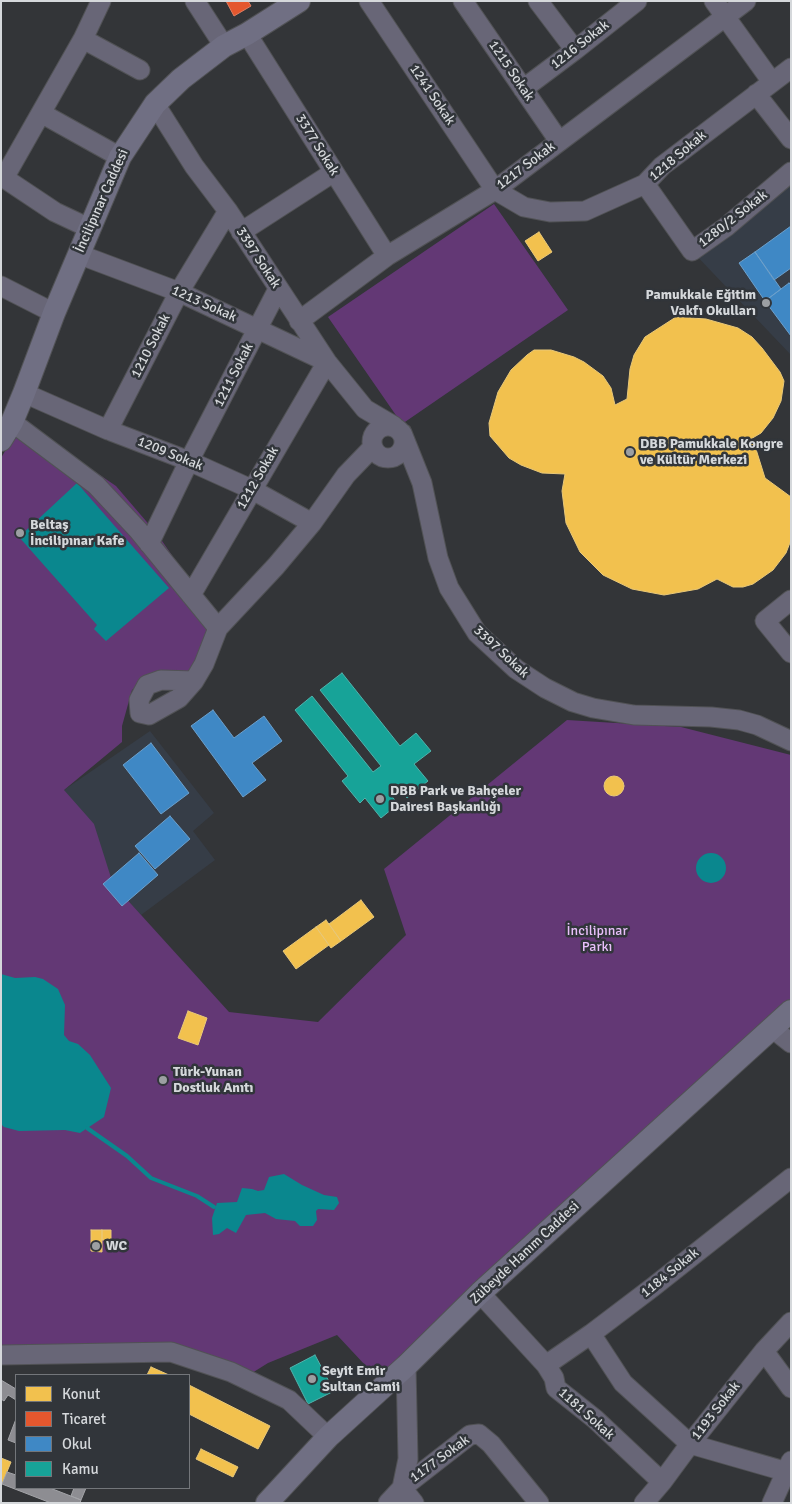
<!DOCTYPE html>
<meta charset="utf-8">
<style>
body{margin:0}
#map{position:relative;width:792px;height:1504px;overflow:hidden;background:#333538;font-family:Signika,sans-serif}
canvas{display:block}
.frame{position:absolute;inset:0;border:2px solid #d5d8db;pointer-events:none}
.legend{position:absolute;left:15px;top:1374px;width:175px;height:115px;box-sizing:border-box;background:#31353a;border:1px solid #73767a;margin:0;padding:6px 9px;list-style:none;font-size:15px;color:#d5d8db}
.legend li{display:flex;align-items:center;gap:10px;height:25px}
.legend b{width:25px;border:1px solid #73767a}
</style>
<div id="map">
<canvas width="792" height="1504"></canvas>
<div class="frame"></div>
<ul class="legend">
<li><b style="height:14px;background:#f2c14e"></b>Konut</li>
<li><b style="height:14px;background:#e4572e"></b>Ticaret</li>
<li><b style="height:14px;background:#3f88c5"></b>Okul</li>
<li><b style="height:14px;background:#17a398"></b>Kamu</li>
</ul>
</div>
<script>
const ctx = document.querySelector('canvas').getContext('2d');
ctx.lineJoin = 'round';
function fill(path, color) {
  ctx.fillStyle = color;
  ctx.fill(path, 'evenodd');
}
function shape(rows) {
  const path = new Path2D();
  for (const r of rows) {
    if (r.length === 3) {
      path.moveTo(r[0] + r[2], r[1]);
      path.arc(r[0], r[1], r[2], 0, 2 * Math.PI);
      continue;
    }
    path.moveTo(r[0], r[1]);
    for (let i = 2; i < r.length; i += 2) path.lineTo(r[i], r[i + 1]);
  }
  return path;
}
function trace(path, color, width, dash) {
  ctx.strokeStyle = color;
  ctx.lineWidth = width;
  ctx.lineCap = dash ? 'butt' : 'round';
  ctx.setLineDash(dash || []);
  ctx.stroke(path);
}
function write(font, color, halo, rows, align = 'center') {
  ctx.font = font + ' Signika,sans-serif';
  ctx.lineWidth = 5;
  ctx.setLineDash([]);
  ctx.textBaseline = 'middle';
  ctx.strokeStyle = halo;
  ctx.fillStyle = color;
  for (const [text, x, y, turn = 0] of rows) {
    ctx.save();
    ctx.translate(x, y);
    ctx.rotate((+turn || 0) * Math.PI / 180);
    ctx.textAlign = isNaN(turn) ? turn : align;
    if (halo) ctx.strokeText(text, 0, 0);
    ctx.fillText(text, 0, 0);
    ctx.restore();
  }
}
const built = shape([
 [791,171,791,355,692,251],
 [150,731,214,813,193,831,215,860,141,915,113,884,64,790]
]);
const green = shape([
 [494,204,568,310,402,424,328,317],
 [22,422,116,486,158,535,225,633,192,674,174,670,156,671,132,690,122,726,122,742,64,790,94,824,113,884,229,1012,318,1022,406,935,384,869,567,720,681,727,791,755,791,1021,379,1380,337,1335,268,1363,252,1373,176,1346,1,1347,1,458]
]);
const water = shape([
 [77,483,169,588,106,641,94,629,97,625,19,537],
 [711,868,15],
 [1,974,15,978,35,977,43,979,58,989,65,1005,64,1035,69,1041,78,1044,90,1055,111,1088,104,1117,80,1133,65,1130,19,1131,4,1127,1,1124],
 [284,1174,302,1185,324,1195,337,1197,339,1203,334,1210,318,1209,316,1211,317,1220,313,1226,300,1226,295,1221,276,1219,265,1213,246,1215,236,1233,227,1228,219,1234,213,1235,212,1218,217,1203,237,1202,242,1188,252,1189,258,1191,264,1190,269,1177]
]);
const homes = shape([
 [539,232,552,252,538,261,525,241,539,232],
 [676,317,706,319,738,328,752,337,762,348,780,372,784,381,781,401,773,418,761,433,749,440,755,446,765,478,791,497,791,540,786,553,773,570,753,584,743,587,733,587,717,579,698,589,664,595,632,589,603,575,580,552,566,523,562,491,565,474,542,473,521,465,509,458,490,436,489,423,498,392,511,370,527,355,534,350,551,350,574,357,584,362,603,376,611,388,615,405,627,399,630,369,634,355,645,337,676,317],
 [614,786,10],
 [361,900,374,917,341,941,329,924,361,900],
 [326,920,341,941,331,948,316,927,326,920],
 [316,927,329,945,296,969,283,951,316,927],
 [188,1011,207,1018,198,1045,178,1038,188,1011],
 [91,1230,102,1230,102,1252,91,1251,91,1230],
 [102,1230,111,1230,111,1240,102,1240,102,1230],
 [151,1367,169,1375,147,1375,151,1367],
 [189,1385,270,1426,258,1449,189,1414,189,1385],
 [201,1449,238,1467,233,1477,196,1459,201,1449],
 [1,1458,11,1462,2,1484,1,1484,1,1458]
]);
const shops = shape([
 [226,1,248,1,251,6,234,16,226,1]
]);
const schools = shape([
 [791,226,791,268,774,280,755,252,791,226],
 [755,252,781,289,765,301,739,263,755,252],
 [789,283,791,285,791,336,765,301,789,283],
 [213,710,234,738,264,716,282,741,252,763,266,780,243,797,191,726,213,710],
 [151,743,189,793,161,814,123,765,151,743],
 [170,816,190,839,155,869,135,846,170,816],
 [139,853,158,875,122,906,103,884,139,853]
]);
const public = shape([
 [342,673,400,746,416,733,431,751,414,764,428,781,407,798,398,787,390,794,398,804,381,818,365,798,360,803,342,781,348,776,295,710,312,696,373,772,381,766,320,690,342,673],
 [315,1355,334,1391,308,1404,290,1368,315,1355]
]);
const industry = shape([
 [1,1380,16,1389,16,1400,8,1395,4,1401,1,1399,1,1380],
 [16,1419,16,1443,8,1440,16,1419],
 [7,1472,16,1475,16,1488,50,1488,81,1500,80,1503,51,1503,2,1484,7,1472],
 [74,1488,86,1488,81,1500,71,1496,74,1488]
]);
const stream = shape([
 [87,1128,127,1156,151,1178,197,1196,214,1207]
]);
const minor = shape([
 [195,1,224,46],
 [369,1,495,190,524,207,550,212,585,211,645,184,662,166,791,68],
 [463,1,559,141],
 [538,1,575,50],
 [714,1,772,82],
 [247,34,387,256],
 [83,39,101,1],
 [523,89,575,50,637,1],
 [756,94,791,139],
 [155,104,194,166,228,211,327,362,365,409,394,426],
 [41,113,120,157],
 [1,176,55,212,89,228],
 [4,178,83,39,140,70],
 [645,184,692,251,726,227,791,172],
 [241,232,334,172],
 [78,254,179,292,327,362,191,595],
 [1,286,54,313],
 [299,321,387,256,495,190,746,1],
 [24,393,108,430,189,461,251,489,312,523],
 [12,422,96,485,138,530,218,628],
 [388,442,16],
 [108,430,179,292,228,211],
 [402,433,422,483,438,558,449,588,477,633,516,669,545,688,573,702,593,708,634,715,711,717,739,720,757,725,791,741],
 [149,544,189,461,278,289],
 [791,600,765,621,791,653],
 [194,681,161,680,147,685,139,700,140,713,149,715,179,698,194,681,204,664,218,628,276,566,312,523,346,475,373,447],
 [772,1028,791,1043],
 [480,1293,546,1365,554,1378,556,1388,595,1419,662,1482],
 [591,1334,623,1383,690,1444,791,1473],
 [764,1351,791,1388],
 [1,1355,171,1352,231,1372,289,1400,328,1437],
 [546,1365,591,1334,653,1287,791,1178],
 [406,1366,408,1459,402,1488,414,1503],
 [388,1503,402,1488,470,1435,479,1434,491,1444,539,1503],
 [644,1503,662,1482,690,1444,764,1351,791,1322],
 [772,1503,791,1461]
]);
const major = shape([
 [1,440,12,422,24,393,54,313,120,157,155,104,181,79,224,46,247,34,299,1],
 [267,1503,328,1437,406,1366,480,1293,791,1011]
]);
const markers = [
 [766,303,5,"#9c9fa2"],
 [630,452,5,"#9c9fa2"],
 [20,533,5,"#9c9fa2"],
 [380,799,5,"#9c9fa2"],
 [163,1080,5,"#9c9fa2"],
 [96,1246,5,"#9c9fa2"],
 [312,1379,5,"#9c9fa2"]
];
const streetNames = [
 ["1216 Sokak",580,45,-38],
 ["1215 Sokak",511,71,56],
 ["1241 Sokak",432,95,56],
 ["3377 Sokak",317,145,58],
 ["1218 Sokak",678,156,-40],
 ["1217 Sokak",526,166,-37],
 ["İncilipınar Caddesi",102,201,-66],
 ["1280/2 Sokak",733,219,-38],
 ["3397 Sokak",258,258,57],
 ["1213 Sokak",204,304,24],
 ["1210 Sokak",151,346,-63],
 ["1211 Sokak",234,375,-63],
 ["1209 Sokak",170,454,22],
 ["1212 Sokak",258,478,-60],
 ["3397 Sokak",501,652,43],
 ["Zübeyde Hanım Caddesi",525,1253,-43],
 ["1184 Sokak",670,1273,-39],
 ["1193 Sokak",716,1411,-52],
 ["1181 Sokak",586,1414,42],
 ["1177 Sokak",440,1459,-36]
];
const poiNames = [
 ["Pamukkale Eğitim",756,295,"right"],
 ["Vakfı Okulları",756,311,"right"],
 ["DBB Pamukkale Kongre",640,444],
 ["ve Kültür Merkezi",640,460],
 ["Beltaş",30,525],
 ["İncilipınar Kafe",30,541],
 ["DBB Park ve Bahçeler",390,791],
 ["Dairesi Başkanlığı",390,807],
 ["Türk-Yunan",173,1072],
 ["Dostluk Anıtı",173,1088],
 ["WC",106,1246],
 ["Seyit Emir",322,1371],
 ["Sultan Camii",322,1387]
];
const parkNames = [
 ["İncilipınar",597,931],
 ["Parkı",597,947]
];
fill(built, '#363d47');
fill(green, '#633875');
fill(water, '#0a878e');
fill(homes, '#f2c14e');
trace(homes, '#e9c878', 1);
fill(shops, '#e4572e');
trace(shops, '#e07e62', 1);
fill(schools, '#3f88c5');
trace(schools, '#6ca0cc', 1);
fill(public, '#17a398');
trace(public, '#50b3ac', 1);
fill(industry, '#8d8d92');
trace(industry, '#a3a4a8', 1);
trace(stream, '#0a878e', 4);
trace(minor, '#515255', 21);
trace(major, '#515255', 24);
trace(minor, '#686677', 19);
trace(major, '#706f83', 22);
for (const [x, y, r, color] of markers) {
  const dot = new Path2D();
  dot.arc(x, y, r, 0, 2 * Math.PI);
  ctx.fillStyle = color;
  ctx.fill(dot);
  trace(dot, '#31353a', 2);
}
write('14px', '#d5d8db', '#31353a', streetNames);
write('bold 14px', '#d5d8db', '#31353a', poiNames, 'left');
write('14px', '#e9bffb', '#31353a', parkNames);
</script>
